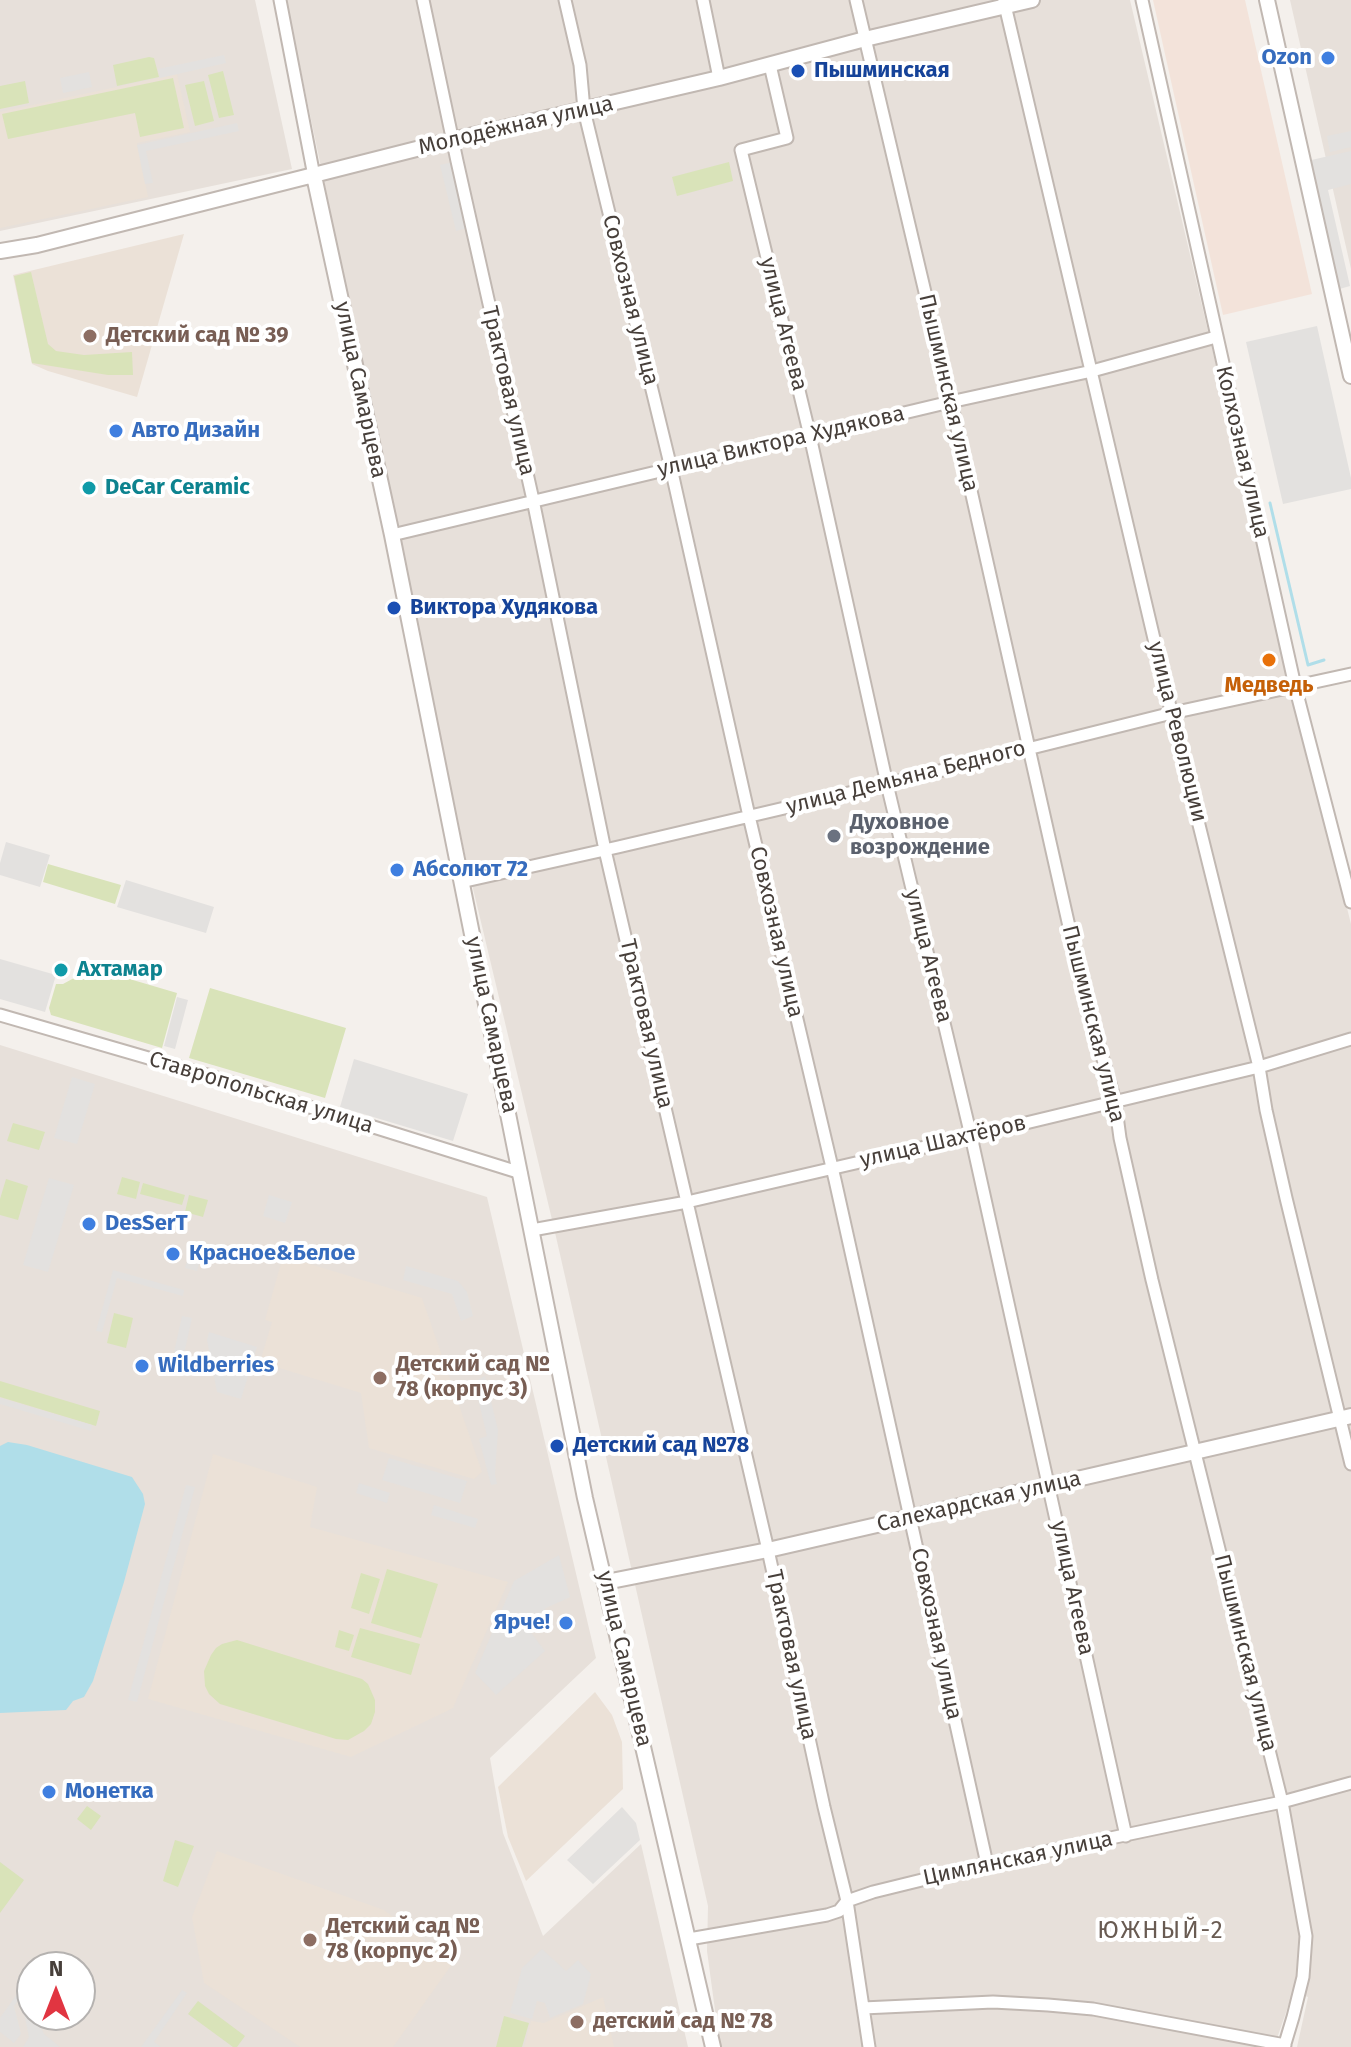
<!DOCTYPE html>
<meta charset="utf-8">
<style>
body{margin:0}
#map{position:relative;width:1351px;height:2047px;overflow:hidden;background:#f4f0ec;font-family:"Fira Sans",sans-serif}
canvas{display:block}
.north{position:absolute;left:16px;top:1951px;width:80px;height:80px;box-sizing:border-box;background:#fff;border:2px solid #b5b2b0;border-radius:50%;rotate:0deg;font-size:22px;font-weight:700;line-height:32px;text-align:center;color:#473f3a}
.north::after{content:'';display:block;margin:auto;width:28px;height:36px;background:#e13541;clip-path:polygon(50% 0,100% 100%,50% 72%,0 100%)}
</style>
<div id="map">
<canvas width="1351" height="2047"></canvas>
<div class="north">N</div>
</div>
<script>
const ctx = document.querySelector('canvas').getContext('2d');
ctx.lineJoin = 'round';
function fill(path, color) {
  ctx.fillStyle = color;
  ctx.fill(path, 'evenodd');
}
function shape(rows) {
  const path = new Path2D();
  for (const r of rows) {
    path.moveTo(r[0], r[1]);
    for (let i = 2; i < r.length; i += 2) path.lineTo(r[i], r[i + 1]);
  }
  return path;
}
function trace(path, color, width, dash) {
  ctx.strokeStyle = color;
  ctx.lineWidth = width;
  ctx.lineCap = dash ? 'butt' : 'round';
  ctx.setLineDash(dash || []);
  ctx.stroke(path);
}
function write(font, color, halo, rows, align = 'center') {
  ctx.font = font + ' "Fira Sans",sans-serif';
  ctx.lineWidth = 8;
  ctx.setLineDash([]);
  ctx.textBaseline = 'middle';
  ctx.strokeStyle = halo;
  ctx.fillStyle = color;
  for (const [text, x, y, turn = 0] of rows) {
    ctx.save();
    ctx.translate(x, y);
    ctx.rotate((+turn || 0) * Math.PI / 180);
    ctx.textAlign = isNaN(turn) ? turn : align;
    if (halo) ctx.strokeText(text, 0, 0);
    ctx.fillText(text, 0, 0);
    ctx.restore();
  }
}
const residential = shape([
 [0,0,255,0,292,169,0,231],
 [286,0,1130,0,1294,696,1351,924,1351,2047,1297,2047,1308,1997,1293,1992,1274,2047,720,2047,707,1951,708,1906,554,1228,465,855],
 [1290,0,1351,0,1351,269],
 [0,1045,487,1197,596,1658,490,1758,503,1833,543,1936,641,1844,688,2047,0,2047],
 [32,1967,80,1967,80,2015,32,2015]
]);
const commercial = shape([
 [1153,0,1245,0,1312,294,1223,315]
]);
const education = shape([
 [177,74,190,132,137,143,148,197,0,228,0,112],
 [184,234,137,397,48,371,32,364,13,275],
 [283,1256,422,1298,482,1472,474,1479,369,1448,361,1393,260,1362,272,1322,265,1320],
 [213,1454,317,1487,310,1527,508,1582,453,1708,351,1757,148,1699],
 [595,1692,612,1715,622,1742,623,1789,526,1881,508,1837,498,1787],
 [217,1851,384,1910,453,1963,393,2047,300,2047,204,1983,192,1917],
 [603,1997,614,2047,524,2047,531,2021,544,2023]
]);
const green = shape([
 [149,57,154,58,159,77,117,86,113,65],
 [223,71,234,115,219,118,208,75],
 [173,78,184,128,140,137,135,113,8,139,2,114],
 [25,81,29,103,0,109,0,86],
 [204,81,214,121,195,126,185,85],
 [729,162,733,181,677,196,672,177],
 [31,272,48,344,56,351,84,355,132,352,133,375,108,375,32,363,14,276],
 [48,864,121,885,115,904,43,882],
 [82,965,177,993,162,1048,51,1015,49,1008,56,984,63,984,74,978],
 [210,988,346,1028,325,1098,189,1058],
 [13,1123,45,1132,39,1150,7,1141],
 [122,1177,140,1182,136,1199,117,1194],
 [6,1179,28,1186,18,1220,0,1215,0,1199],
 [143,1183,185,1195,182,1205,140,1194],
 [189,1195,208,1200,203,1217,185,1212],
 [114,1313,133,1318,126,1348,107,1343],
 [0,1381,100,1411,96,1426,0,1397],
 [387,1569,438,1584,421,1638,371,1623],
 [361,1573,380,1579,369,1614,351,1608],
 [360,1628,420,1644,411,1675,351,1657],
 [339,1630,354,1635,349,1651,335,1647],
 [237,1640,362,1679,368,1684,375,1700,375,1712,371,1724,364,1731,348,1740,336,1739,220,1704,209,1694,205,1686,204,1671,211,1655,216,1648,222,1644],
 [87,1806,101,1816,91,1830,77,1819],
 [175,1840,194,1846,178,1887,163,1881],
 [0,1862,24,1880,0,1913],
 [198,2001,245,2036,237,2047,233,2047,188,2014],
 [504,2016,529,2023,522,2047,496,2047]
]);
const parking = shape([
 [224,55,226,63,160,78,158,69],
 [89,72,92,87,63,93,60,78],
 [237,123,239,131,146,151,153,183,145,184,137,145],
 [1351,131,1351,147,1330,152,1327,136],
 [1351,151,1351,184,1328,190,1350,286,1336,290,1307,161],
 [457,161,472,227,456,231,440,165],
 [1317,326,1351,478,1351,489,1283,504,1246,342],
 [6,842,50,855,40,887,0,875,0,863],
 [126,880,214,907,206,933,117,907],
 [0,959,56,975,45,1012,0,999],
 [177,997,188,1000,175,1049,164,1046],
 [354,1059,468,1094,453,1141,340,1107],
 [72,1077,95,1084,77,1144,54,1138],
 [49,1178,74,1185,48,1272,23,1265],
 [269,1195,292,1202,285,1223,263,1216],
 [193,1241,205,1244,197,1271,185,1268],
 [406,1266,458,1281,467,1292,473,1316,461,1321,452,1294,403,1280],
 [113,1270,184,1290,183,1296,117,1278,102,1332,96,1331],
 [182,1316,192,1318,182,1363,172,1361],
 [209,1332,257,1347,241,1399,217,1392,207,1340],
 [485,1376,498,1430,495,1474,497,1484,491,1485,479,1439,487,1436,474,1382],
 [0,1398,92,1425,91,1431,0,1404],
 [389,1458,467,1481,460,1503,382,1480],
 [359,1483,390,1493,387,1503,356,1493],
 [186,1485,195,1487,137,1702,128,1700],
 [434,1505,478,1519,475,1528,431,1515],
 [559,1555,570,1597,546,1608,529,1630,545,1651,496,1695,475,1673,514,1581],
 [622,1807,636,1823,640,1840,593,1884,567,1860],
 [542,1949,566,1971,578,1960,591,1974,583,2004,550,2018,545,2003,537,2001,532,2019,510,2013,522,1968],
 [32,1973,32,1981,14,2006,21,2034,14,2043,0,2032,0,2018],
 [182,1990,187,1993,154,2042,161,2047,141,2047],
 [32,1995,32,2015,36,2015,44,2034,60,2047,23,2047,29,2037,24,2013]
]);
const water = shape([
 [8,1442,27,1445,132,1477,143,1494,145,1504,124,1582,93,1681,84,1697,73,1701,66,1710,0,1713,0,1446]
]);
const stream = shape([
 [1270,503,1308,665,1324,660]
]);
const minor = shape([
 [280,0,314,176],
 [423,0,457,161,533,500,605,850,768,1550,824,1807,847,1901,869,2047],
 [565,0,580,65,584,110,671,468,749,816,835,1180,987,1864],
 [703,0,719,78],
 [856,0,954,415,1084,993,1115,1101,1120,1138,1152,1280,1282,1802,1306,1936,1303,1977,1293,2017,1284,2047],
 [1142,0,1295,686,1351,902],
 [1004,1,1175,728,1259,1067,1266,1110,1286,1198,1351,1464],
 [770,65,787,138,741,150,810,436,887,784,971,1136,1126,1836],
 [392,535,950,402,1092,371,1216,337],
 [461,882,618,847,887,784,1172,713,1351,674],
 [0,1015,207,1075,521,1173],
 [532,1230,687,1202,955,1140,1259,1067,1351,1039],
 [689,1939,827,1915,839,1911,847,1901,873,1892,987,1864,1282,1802,1351,1783],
 [863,2008,993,2002,1048,2005,1093,2009,1285,2045]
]);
const tertiary = shape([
 [1267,0,1351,376],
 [314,176,392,535,585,1498,713,2047],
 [0,251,37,245,452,140,719,78,865,39,1032,0],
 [606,1582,768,1550,1351,1416]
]);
const markers = [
 [1328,58,8,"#3f7fe0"],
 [798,71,8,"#1a4fb4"],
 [90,336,8,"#8d6e63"],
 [116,431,8,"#3f7fe0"],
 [89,488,8,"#0f9aa8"],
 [394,608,8,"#1a4fb4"],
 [1269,660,8,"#e8710a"],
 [834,836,8,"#6b7280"],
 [397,870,8,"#3f7fe0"],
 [61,970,8,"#0f9aa8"],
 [89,1224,8,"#3f7fe0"],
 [173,1254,8,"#3f7fe0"],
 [142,1366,8,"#3f7fe0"],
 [380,1378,8,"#8d6e63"],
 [557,1446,8,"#1a4fb4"],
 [566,1623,8,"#3f7fe0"],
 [49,1792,8,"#3f7fe0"],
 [310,1940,8,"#8d6e63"],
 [577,2022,8,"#8d6e63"]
];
const shopNames = [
 ["Ozon",1312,58,"right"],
 ["Авто Дизайн",132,431],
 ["Абсолют 72",413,870],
 ["DesSerT",105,1224],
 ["Красное&Белое",189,1254],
 ["Wildberries",158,1366],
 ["Ярче!",550,1623,"right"],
 ["Монетка",65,1792]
];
const transitNames = [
 ["Пышминская",814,71],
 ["Виктора Худякова",410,608],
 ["Детский сад №78",573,1446]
];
const streetNames = [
 ["Молодёжная улица",516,126,-13],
 ["Совхозная улица",630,300,76],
 ["улица Агеева",783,324,76],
 ["улица Самарцева",360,390,78],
 ["Трактовая улица",508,391,77],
 ["Пышминская улица",948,393,77],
 ["улица Виктора Худякова",781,442,-13],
 ["Колхозная улица",1242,452,77],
 ["улица Революции",1177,732,76],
 ["улица Демьяна Бедного",906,778,-14],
 ["Совхозная улица",776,932,77],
 ["улица Агеева",928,956,76],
 ["Трактовая улица",646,1024,77],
 ["Пышминская улица",1093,1024,76],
 ["улица Самарцева",491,1025,78],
 ["Ставропольская улица",261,1093,17],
 ["улица Шахтёров",943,1142,-13],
 ["Салехардская улица",979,1502,-13],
 ["улица Агеева",1072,1588,78],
 ["Совхозная улица",936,1634,78],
 ["Пышминская улица",1245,1653,76],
 ["Трактовая улица",791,1655,78],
 ["улица Самарцева",624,1659,77],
 ["Цимлянская улица",1018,1859,-12]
];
const educationNames = [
 ["Детский сад № 39",106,336],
 ["Детский сад №",396,1365],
 ["78 (корпус 3)",396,1390],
 ["Детский сад №",326,1927],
 ["78 (корпус 2)",326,1952],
 ["детский сад № 78",593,2022]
];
const cultureNames = [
 ["DeCar Ceramic",105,488],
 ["Ахтамар",77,970]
];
const foodNames = [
 ["Медведь",1269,686]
];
const worshipNames = [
 ["Духовное",850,823],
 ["возрождение",850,848]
];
const neighbourhoodNames = [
 ["ЮЖНЫЙ-2",1161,1931]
];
fill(residential, '#e7e0da');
fill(commercial, '#f3e3da');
fill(education, '#ebe1d7');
fill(green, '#d9e3b9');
fill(parking, '#e3e1df');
fill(water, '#b0dee9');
trace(stream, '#b0dee9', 3);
trace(minor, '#c1b8b2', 15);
trace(tertiary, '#c1b8b2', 18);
trace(minor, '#fff', 11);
trace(tertiary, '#fff', 14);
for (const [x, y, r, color] of markers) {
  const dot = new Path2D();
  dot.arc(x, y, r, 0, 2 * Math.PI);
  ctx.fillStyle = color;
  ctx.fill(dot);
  trace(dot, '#fff', 3);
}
write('bold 22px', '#366cbe', '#fff', shopNames, 'left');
write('bold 22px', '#164399', '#fff', transitNames, 'left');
write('22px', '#473f3a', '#fff', streetNames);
write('bold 22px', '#785e54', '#fff', educationNames, 'left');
write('bold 22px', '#0d838f', '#fff', cultureNames, 'left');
write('bold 22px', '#c56008', '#fff', foodNames);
write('bold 22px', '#5b616d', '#fff', worshipNames, 'left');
ctx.letterSpacing = '2px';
write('24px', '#695b52', '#fff', neighbourhoodNames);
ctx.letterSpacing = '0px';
</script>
